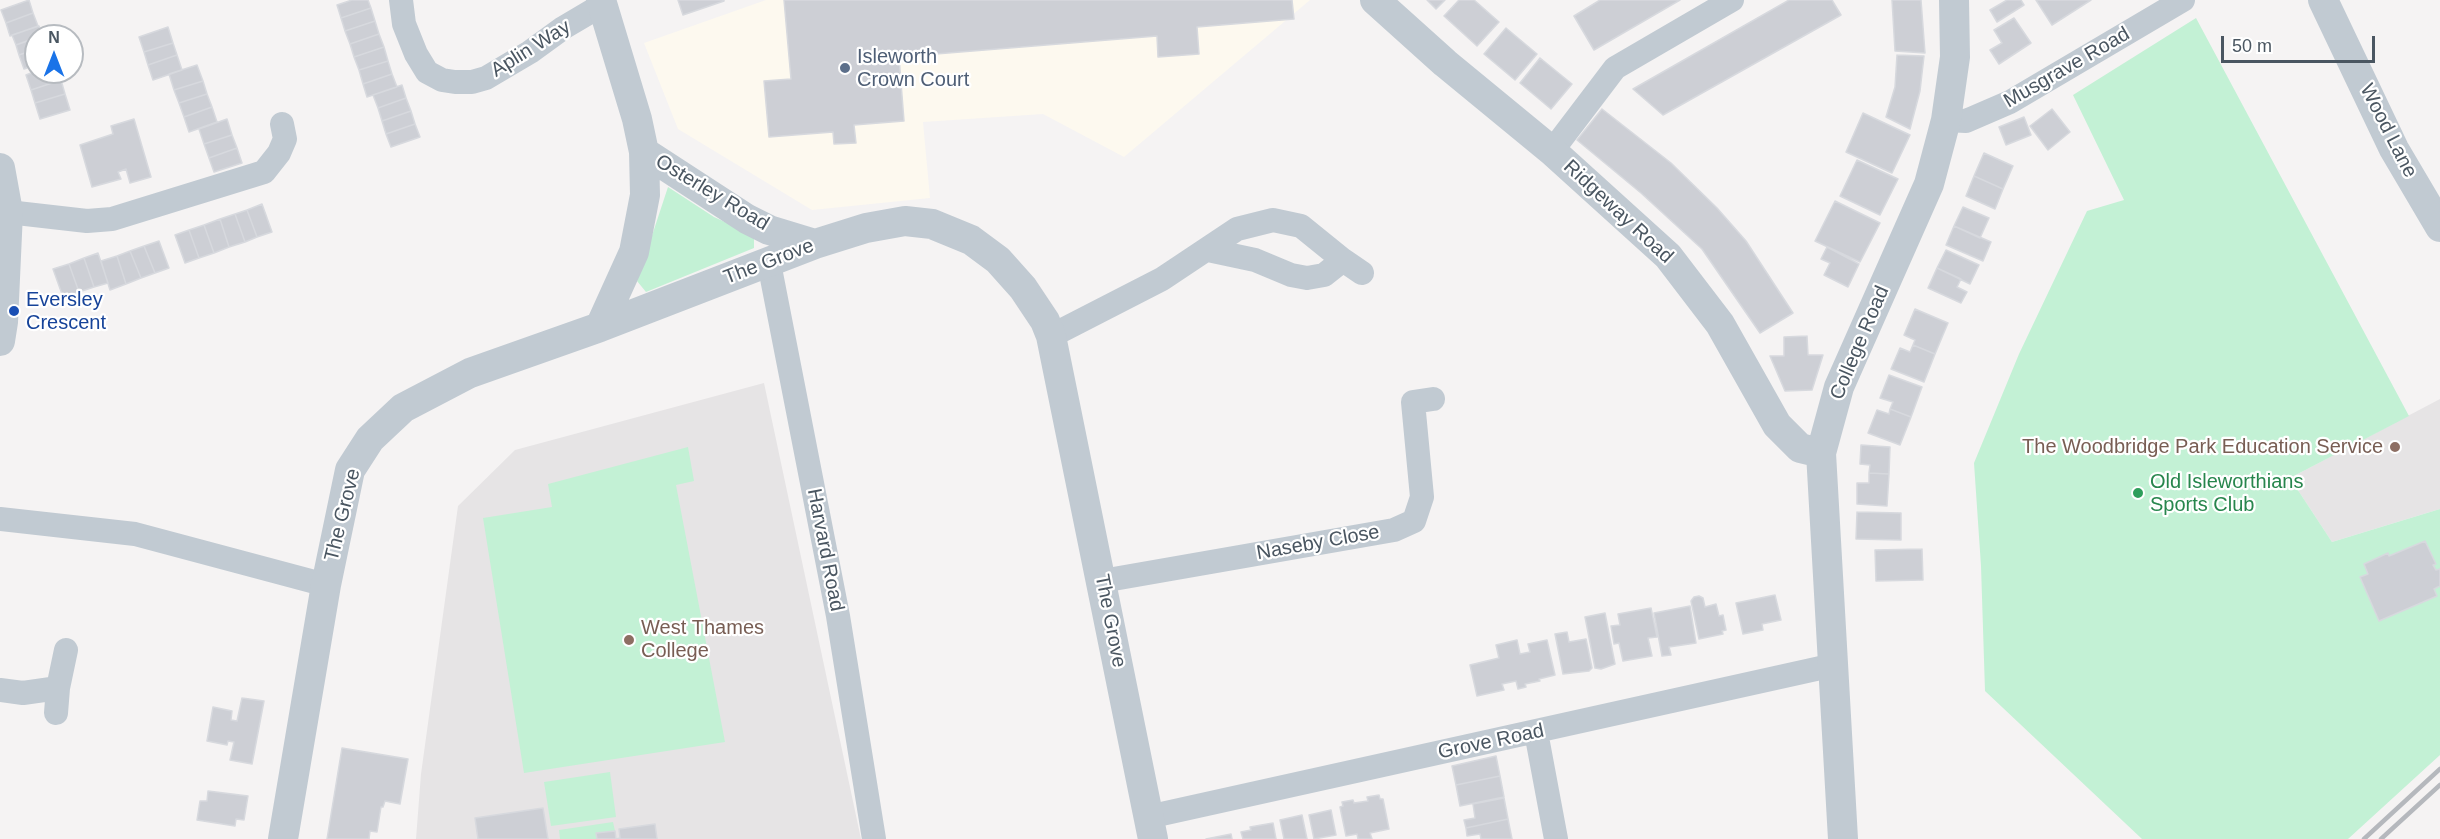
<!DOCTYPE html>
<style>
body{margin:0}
#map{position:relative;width:2440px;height:839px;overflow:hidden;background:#f5f3f3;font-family:Arial,sans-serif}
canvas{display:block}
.north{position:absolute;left:24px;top:24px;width:60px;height:60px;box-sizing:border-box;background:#fff;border:2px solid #b7bbc0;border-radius:50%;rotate:0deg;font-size:16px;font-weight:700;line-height:24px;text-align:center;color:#4a5661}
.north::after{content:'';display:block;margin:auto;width:21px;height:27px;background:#1a73e8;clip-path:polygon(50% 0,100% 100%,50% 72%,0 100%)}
.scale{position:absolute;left:2221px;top:36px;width:154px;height:27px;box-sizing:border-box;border:3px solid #4a5661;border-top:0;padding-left:8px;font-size:18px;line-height:21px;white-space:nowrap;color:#4a5661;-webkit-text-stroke:4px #fff;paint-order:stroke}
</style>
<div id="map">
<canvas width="2440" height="839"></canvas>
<div class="north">N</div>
<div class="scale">50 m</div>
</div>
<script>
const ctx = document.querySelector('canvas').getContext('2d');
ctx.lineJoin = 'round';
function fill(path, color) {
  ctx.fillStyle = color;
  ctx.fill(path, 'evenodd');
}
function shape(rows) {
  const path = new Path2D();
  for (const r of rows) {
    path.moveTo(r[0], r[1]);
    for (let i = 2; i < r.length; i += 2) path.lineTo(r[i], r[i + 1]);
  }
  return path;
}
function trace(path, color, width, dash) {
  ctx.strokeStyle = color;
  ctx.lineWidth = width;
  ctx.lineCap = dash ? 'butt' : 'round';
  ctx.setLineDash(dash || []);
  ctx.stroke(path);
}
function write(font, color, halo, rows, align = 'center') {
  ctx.font = font + ' Arial,sans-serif';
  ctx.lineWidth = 4.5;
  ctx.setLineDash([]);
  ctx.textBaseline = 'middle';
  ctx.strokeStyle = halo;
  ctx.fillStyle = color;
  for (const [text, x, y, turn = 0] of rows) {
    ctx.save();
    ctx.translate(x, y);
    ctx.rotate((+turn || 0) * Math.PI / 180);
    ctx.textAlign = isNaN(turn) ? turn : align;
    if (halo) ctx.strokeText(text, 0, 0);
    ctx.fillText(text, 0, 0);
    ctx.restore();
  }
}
const commercial = shape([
 [766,0,1310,0,1124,157,1043,114,923,122,930,198,812,210,678,129,644,43]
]);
const education = shape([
 [764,383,861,839,416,839,421,774,458,506,515,450],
 [2440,399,2440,509,2332,542,2290,478]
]);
const green = shape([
 [2196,18,2409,416,2290,478,2332,542,2440,509,2440,755,2348,839,2142,839,1985,691,1981,566,1974,463,2019,354,2087,211,2124,200,2073,95],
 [668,187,714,217,754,235,754,248,646,292,637,281],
 [688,447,694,481,676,485,725,742,524,773,483,518,552,507,548,484],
 [610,772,616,817,551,826,544,782],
 [613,822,615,831,596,833,597,839,560,839,559,830]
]);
const building = shape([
 [29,0,33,13,6,23,1,10,29,0],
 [352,0,368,0,371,8,341,18,337,5,352,0],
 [678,0,724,0,724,1,683,15,678,0],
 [784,0,1292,0,1294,19,1197,27,1199,54,1158,57,1157,36,899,57,904,121,854,125,856,143,834,144,833,132,769,137,764,81,791,79,784,0],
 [1427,0,1445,0,1436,9,1427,0],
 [1459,0,1474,0,1499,22,1477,46,1444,16,1459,0],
 [1600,0,1680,0,1594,50,1574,16,1600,0],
 [1789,0,1832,0,1841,15,1663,115,1633,89,1789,0],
 [1892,0,1921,0,1925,53,1895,51,1892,0],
 [2007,0,2021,0,2024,5,1997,22,1990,10,2007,0],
 [2036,0,2091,0,2052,25,2036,0],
 [371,8,375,21,345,31,341,18,371,8],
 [33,13,38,26,10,36,6,23,33,13],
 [2014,18,2031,43,1999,64,1990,50,2002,43,1994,30,2014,18],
 [375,21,379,34,350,44,345,31,375,21],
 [39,26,43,35,16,45,12,35,39,26],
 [168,27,173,43,144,52,139,37,168,27],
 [1506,28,1537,54,1515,80,1484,54,1506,28],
 [379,34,384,47,354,57,350,44,379,34],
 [36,38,36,49,19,55,16,45,36,38],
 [173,43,177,55,148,65,144,52,173,43],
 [384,47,388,61,359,70,354,57,384,47],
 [36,49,36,65,24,69,19,55,36,49],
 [177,55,182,70,153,80,148,65,177,55],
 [1897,55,1924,56,1920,91,1910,129,1886,117,1895,87,1897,55],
 [1540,58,1572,84,1551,109,1520,83,1540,58],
 [388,61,392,74,363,84,359,70,388,61],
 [197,65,203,81,174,90,169,74,197,65],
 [36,71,58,72,61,80,31,90,26,75,36,71],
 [392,74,397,87,367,97,363,84,392,74],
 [61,80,65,94,35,103,31,90,61,80],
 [203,81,207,94,179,103,174,90,203,81],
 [402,85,406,98,378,108,373,95,402,85],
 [65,94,70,110,40,119,35,103,65,94],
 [207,94,212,107,184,117,179,103,207,94],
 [406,98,411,111,382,121,378,108,406,98],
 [212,107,217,122,189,132,184,117,212,107],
 [1602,109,1671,163,1717,208,1746,241,1793,313,1760,333,1702,249,1641,193,1577,140,1602,109],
 [2052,109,2070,132,2048,150,2030,126,2052,109],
 [411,111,415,124,386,134,382,121,411,111],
 [1863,113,1910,135,1892,173,1846,152,1863,113],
 [2024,117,2031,135,2006,145,1999,127,2024,117],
 [134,119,151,177,130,183,126,169,118,172,121,179,92,187,80,145,113,134,111,126,134,119],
 [227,119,232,135,204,144,199,129,227,119],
 [415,124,420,137,391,147,386,134,415,124],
 [232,135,237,148,209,158,204,144,232,135],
 [237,148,242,163,214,172,209,158,237,148],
 [1984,153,2013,166,2003,189,1974,176,1984,153],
 [1857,160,1898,179,1880,215,1840,196,1857,160],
 [1974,176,2003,189,1995,209,1966,196,1974,176],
 [1835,201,1880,223,1860,262,1815,241,1835,201],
 [262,204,272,232,257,237,247,210,262,204],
 [1963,207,1989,218,1980,238,1954,226,1963,207],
 [247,210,257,237,245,242,235,214,247,210],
 [235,214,245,242,229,247,220,219,235,214],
 [220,219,229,247,214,253,204,225,220,219],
 [204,225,214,253,199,258,189,230,204,225],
 [1954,226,1991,242,1983,261,1946,245,1954,226],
 [189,230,199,258,185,263,175,235,189,230],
 [159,241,169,268,155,273,144,246,159,241],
 [144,246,155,273,141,278,130,251,144,246],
 [1827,247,1859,264,1848,287,1824,275,1830,263,1821,259,1827,247],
 [1946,250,1979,265,1970,284,1937,268,1946,250],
 [130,251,141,278,126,284,117,256,130,251],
 [98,253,108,283,94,287,84,258,98,253],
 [117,256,126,284,110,290,101,261,117,256],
 [84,258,94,287,79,292,69,264,84,258],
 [69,264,79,292,63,297,53,269,69,264],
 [1937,268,1961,279,1957,287,1967,292,1961,303,1928,288,1937,268],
 [1915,309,1948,323,1935,354,1913,345,1915,340,1904,335,1915,309],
 [1807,336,1808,355,1823,355,1812,390,1785,391,1770,356,1784,356,1784,337,1807,336],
 [1913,345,1935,354,1924,382,1891,369,1900,348,1910,352,1913,345],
 [1889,375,1922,387,1911,417,1890,409,1893,402,1880,398,1889,375],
 [1890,409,1911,417,1900,445,1868,433,1877,410,1889,414,1890,409],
 [1861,445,1890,447,1889,474,1869,473,1870,465,1860,464,1861,445],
 [1869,473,1889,474,1887,506,1857,504,1857,483,1869,483,1869,473],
 [1857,512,1901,513,1901,540,1856,539,1857,512],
 [2425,541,2436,564,2433,565,2436,570,2440,569,2440,586,2434,589,2437,596,2379,621,2360,577,2368,574,2364,564,2388,553,2389,556,2425,541],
 [1922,549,1923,580,1876,581,1875,550,1922,549],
 [1775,595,1781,620,1762,624,1763,630,1743,634,1736,603,1775,595],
 [1699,596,1703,598,1705,607,1716,604,1719,616,1723,615,1726,630,1722,631,1723,634,1699,639,1691,601,1694,597,1699,596],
 [1690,606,1696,643,1669,647,1671,655,1662,656,1654,613,1690,606],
 [1651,608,1657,637,1648,638,1652,656,1623,661,1619,643,1614,644,1611,626,1620,625,1618,614,1651,608],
 [1605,613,1615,664,1601,669,1595,668,1585,617,1605,613],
 [1567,632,1569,642,1586,639,1592,668,1589,671,1563,674,1555,634,1567,632],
 [1517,640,1520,654,1530,652,1528,644,1547,640,1555,675,1539,679,1540,681,1525,684,1526,687,1518,689,1516,681,1502,684,1504,690,1477,696,1470,665,1499,658,1496,645,1517,640],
 [242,698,264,701,252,764,230,760,234,742,228,741,227,745,207,741,213,707,232,711,231,720,237,721,242,698],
 [342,748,408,759,400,804,385,801,383,807,381,807,377,832,370,831,369,839,327,839,342,748],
 [1496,756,1500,776,1456,785,1452,766,1496,756],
 [1500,776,1504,797,1460,806,1456,785,1500,776],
 [208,791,248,796,244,820,236,819,235,826,197,820,200,801,207,801,208,791],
 [1379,795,1380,799,1383,799,1389,829,1370,833,1372,839,1358,839,1357,834,1346,836,1340,807,1343,806,1342,802,1353,800,1354,803,1368,801,1367,797,1379,795],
 [1504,798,1508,819,1466,828,1464,820,1475,818,1473,804,1504,798],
 [543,808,548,839,478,839,475,818,543,808],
 [1331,810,1336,835,1314,839,1309,815,1331,810],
 [1302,815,1307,839,1284,839,1280,820,1302,815],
 [1508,819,1512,839,1481,839,1480,834,1467,836,1466,828,1508,819],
 [1273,823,1276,839,1243,839,1241,832,1251,830,1250,827,1273,823],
 [655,824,657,839,597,839,596,833,615,831,616,839,620,838,619,829,655,824],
 [1231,834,1232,839,1206,839,1231,834]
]);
const minor = shape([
 [401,0,404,24,416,54,427,72,442,80,455,82,472,82,486,78,530,52,563,28,602,5],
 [1946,120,1966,121,2010,102,2183,0],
 [1552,151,1615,68,1732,0],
 [8,212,87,221,112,219,264,172,279,153,285,139,282,124],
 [1343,260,1362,273],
 [769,263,838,616,874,839],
 [1051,336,1162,279,1237,229,1273,220,1301,226,1343,260,1324,275,1307,278,1291,275,1255,260,1208,250],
 [0,519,135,534,326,585],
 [1102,581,1394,530,1414,521,1422,497,1413,402,1433,399],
 [0,690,23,693,58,688],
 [56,713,58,688,66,650],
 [1536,732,1556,839],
 [1148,817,1834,665]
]);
const tertiary = shape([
 [1375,0,1445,63,1552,151,1668,256,1720,324,1777,425,1800,448,1821,453],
 [2323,0,2394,149,2440,227],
 [644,152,747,219,769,230,815,244],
 [0,168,8,212,3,322,0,341],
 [600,327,634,252,645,195,644,152,637,119,601,0],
 [283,839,326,585,350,470,370,439,403,408,470,373,600,327,815,244,866,228,905,221,932,224,971,240,998,260,1023,288,1045,321,1051,336,1153,839],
 [1843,839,1821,453,1839,387,1929,184,1946,120,1955,57,1954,0]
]);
const rail = shape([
 [2364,839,2440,769],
 [2381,839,2440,785]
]);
const markers = [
 [845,68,6,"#5c6f8a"],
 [14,311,6,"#1a4fb4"],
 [2395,447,6,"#8d6e63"],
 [2138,493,6,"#2e9e5b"],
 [629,640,6,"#8d6e63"]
];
const streetNames = [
 ["Aplin Way",531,49,-32],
 ["Musgrave Road",2067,68,-30],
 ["Wood Lane",2388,131,63],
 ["Osterley Road",712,193,31],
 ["Ridgeway Road",1618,212,43],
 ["The Grove",769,262,-21],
 ["College Road",1860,343,-67],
 ["The Grove",343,515,-76],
 ["Naseby Close",1318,543,-10],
 ["Harvard Road",825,550,79],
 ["The Grove",1110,621,79],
 ["Grove Road",1491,742,-12]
];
const serviceNames = [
 ["Isleworth",857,57],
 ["Crown Court",857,80]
];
const transitNames = [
 ["Eversley",26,300],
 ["Crescent",26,323]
];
const educationNames = [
 ["The Woodbridge Park Education Service",2383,447],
 ["West Thames",641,628,"left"],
 ["College",641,651,"left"]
];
const leisureNames = [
 ["Old Isleworthians",2150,482],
 ["Sports Club",2150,505]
];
fill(commercial, '#fdf9ef');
fill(education, '#e6e4e5');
fill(green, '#c3f1d5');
fill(building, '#cdcfd5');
trace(building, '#d7d9de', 1.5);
trace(minor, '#c1cad2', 24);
trace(tertiary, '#c1cad2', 30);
trace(rail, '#b5b8bd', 4.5);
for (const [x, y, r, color] of markers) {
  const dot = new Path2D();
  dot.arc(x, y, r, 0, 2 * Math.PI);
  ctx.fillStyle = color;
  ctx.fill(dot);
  trace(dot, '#fff', 2);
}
write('20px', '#4a5661', '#fff', streetNames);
write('20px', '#4e5e75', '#fff', serviceNames, 'left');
write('20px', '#164399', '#fff', transitNames, 'left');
write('20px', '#785e54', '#fff', educationNames, 'right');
write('20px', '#27864d', '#fff', leisureNames, 'left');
</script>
